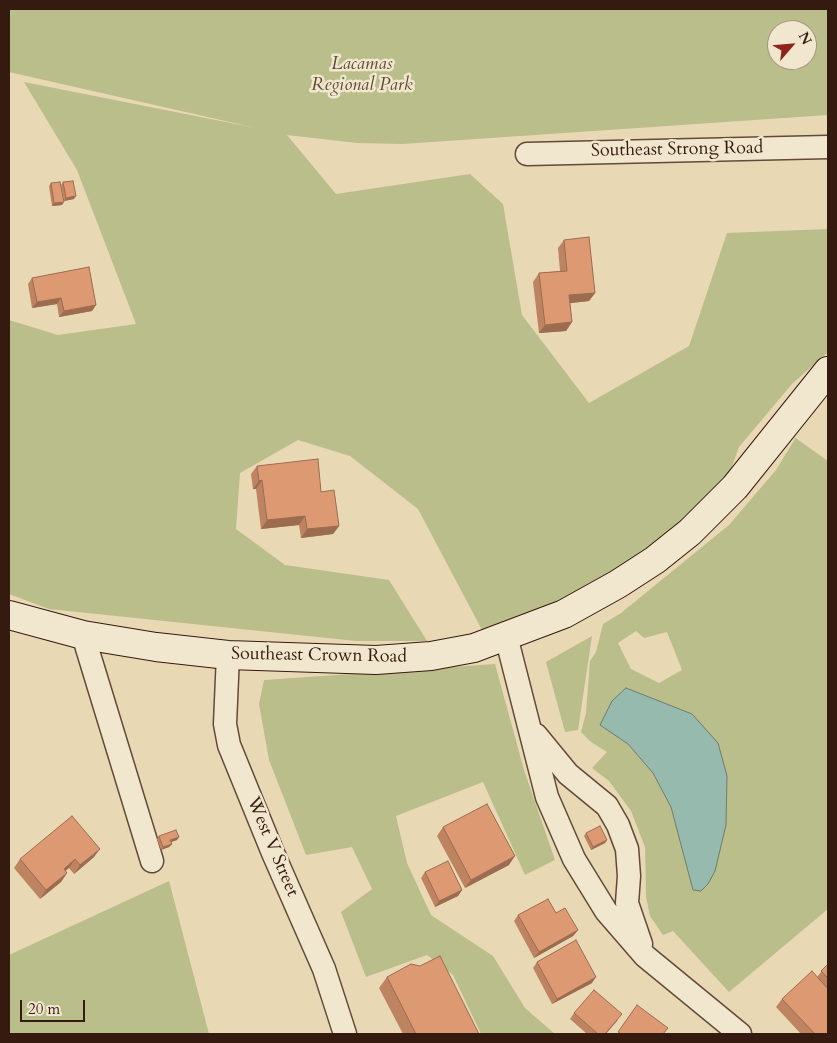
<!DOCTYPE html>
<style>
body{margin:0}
#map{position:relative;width:837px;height:1043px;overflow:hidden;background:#e9d8b4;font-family:Cardo,serif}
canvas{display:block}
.frame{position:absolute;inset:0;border:10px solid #351a0f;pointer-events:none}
.north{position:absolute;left:767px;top:20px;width:50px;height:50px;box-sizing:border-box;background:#f1e6ce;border:1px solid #a69482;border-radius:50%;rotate:63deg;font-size:14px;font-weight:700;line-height:20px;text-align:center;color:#351a0f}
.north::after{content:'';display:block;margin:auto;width:18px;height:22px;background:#8f2418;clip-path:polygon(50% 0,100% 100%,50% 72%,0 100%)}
.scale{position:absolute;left:20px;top:1000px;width:65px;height:22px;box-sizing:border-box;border:2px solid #351a0f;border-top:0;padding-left:6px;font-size:15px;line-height:18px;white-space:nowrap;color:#351a0f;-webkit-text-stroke:4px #f1e6ce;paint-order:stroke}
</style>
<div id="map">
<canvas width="837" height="1043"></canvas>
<div class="frame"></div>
<div class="north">N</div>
<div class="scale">20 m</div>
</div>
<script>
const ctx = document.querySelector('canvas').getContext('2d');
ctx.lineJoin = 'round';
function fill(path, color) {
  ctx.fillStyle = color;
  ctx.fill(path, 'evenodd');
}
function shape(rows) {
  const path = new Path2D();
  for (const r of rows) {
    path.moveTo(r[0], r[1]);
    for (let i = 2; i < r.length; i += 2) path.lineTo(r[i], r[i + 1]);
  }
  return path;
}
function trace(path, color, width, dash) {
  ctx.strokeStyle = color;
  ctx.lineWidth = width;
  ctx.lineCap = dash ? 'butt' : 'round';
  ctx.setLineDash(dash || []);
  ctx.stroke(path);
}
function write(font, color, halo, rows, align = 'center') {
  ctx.font = font + ' Cardo,serif';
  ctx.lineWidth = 5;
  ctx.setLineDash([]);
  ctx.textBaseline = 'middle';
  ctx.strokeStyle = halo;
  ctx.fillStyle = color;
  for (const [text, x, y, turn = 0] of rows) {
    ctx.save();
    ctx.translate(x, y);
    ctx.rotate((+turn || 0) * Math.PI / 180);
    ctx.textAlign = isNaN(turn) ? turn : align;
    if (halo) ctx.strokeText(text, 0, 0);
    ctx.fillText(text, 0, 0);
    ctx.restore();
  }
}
const green = shape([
 [9,9,828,9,828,115,403,144,357,143,287,135,336,194,470,174,503,204,522,315,589,403,689,346,727,233,828,229,828,352,792,384,739,447,728,477,651,549,560,601,482,630,418,509,350,456,298,440,240,473,236,529,285,565,389,580,427,641,356,641,49,609,9,594,9,320,58,335,136,324,77,170,24,82,256,128,9,72],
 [777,30,807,30,807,60,777,60],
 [794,437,828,461,828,909,729,992,673,931,663,935,650,916,646,897,645,847,631,811,609,781,592,768,607,752,591,742,581,732,586,713,590,661,596,652,603,624,621,613,729,525,776,470,795,439],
 [636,631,644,638,667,632,682,670,659,683,631,669,618,643],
 [626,688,692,714,693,890,671,807,653,773,628,744],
 [592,636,578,730,565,732,546,662],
 [495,664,524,770,555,860,525,875,483,782,396,816,407,863,431,915,493,956,525,1008,555,1034,481,1034,453,975,427,955,366,977,341,912,372,889,352,847,306,855,269,760,259,704,264,680],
 [169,881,209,1034,9,1034,9,955]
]);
const water = shape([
 [626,688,692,714,718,743,727,776,726,825,715,871,708,884,701,891,693,890,671,807,653,773,628,744,600,725,612,701,626,688]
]);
const street = shape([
 [527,154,828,147],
 [83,635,152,861],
 [506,636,547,797,574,859,606,911,645,956,740,1034],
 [228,655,225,724,229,745,273,853,324,969,345,1034],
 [536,735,568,774,607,806,618,825,627,849,629,876,627,903,641,944]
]);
const secondary = shape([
 [9,615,83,635,156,647,228,655,376,660,431,656,474,648,564,614,618,584,655,560,690,532,735,487,828,371]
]);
const wall = shape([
 [63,182,74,199,64,201,61,185],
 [51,183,62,205,52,206,49,186],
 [564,240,595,293,589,301,570,303,572,322,566,331,539,333,533,282,539,273,560,271,558,248],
 [32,278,96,305,92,311,59,317,57,304,32,308,28,284],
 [257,466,321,492,339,526,333,534,301,538,299,525,261,529,256,489,253,489,251,474],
 [443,827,509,865,465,888,437,836],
 [586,833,607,840,605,843,591,850,584,836],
 [159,836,179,837,177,840,171,842,172,844,169,847,161,850,157,839],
 [94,857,74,874,69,868,65,871,67,873,61,882,40,899,14,868,20,859],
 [425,872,462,890,458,896,435,907,421,878],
 [556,913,578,930,573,936,534,958,514,921,518,915],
 [537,962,592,983,552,1004,533,968],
 [828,964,828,1034,801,1034,776,1007,782,999,817,977],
 [387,977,479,1034,403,1034,379,988],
 [574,1013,618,1020,606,1034,587,1034,570,1019]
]);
const shadedWall = shape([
 [76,196,74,199,64,201,66,198],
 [64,202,62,205,52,206,54,203],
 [595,293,589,301,563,304,569,295],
 [61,298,57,304,32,308,37,302],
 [96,305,92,311,59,317,64,311],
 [572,322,566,331,539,333,545,325],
 [262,480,256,489,253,489,259,481],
 [305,516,299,525,261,529,267,520],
 [339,526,333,534,301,538,307,529],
 [179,837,177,840,168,843,170,840],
 [607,840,605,843,591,850,593,847],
 [172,844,169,847,161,850,163,847],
 [100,849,94,857,74,874,80,865],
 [515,856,509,865,465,888,471,880],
 [75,859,69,868,57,878,64,869],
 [67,873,61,882,40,899,46,890],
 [462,890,458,896,435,907,439,901],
 [578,930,573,936,534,958,539,952],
 [596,977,592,983,552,1004,557,999]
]);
const building = shape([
 [73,181,76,196,66,198,63,182,73,181],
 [60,182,64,202,54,203,51,183,60,182],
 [589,237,595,293,569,295,572,322,545,325,539,273,567,271,564,240,589,237],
 [89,267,96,305,64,311,61,298,37,302,32,278,89,267],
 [318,459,321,492,334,490,339,526,307,529,305,516,267,520,262,480,259,481,257,466,318,459],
 [487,804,515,856,471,880,443,827,487,804],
 [72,816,100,849,80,865,75,859,64,869,67,873,46,890,20,859,72,816],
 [600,826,607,840,593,847,586,833,600,826],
 [176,830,179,837,170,840,172,844,163,847,159,836,176,830],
 [448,861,462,890,439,901,425,872,448,861],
 [548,899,556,913,565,908,578,930,539,952,518,915,548,899],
 [576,940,596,977,557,999,537,962,576,940],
 [440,956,479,1034,416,1034,387,977,411,964,420,966,440,956],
 [828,964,828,978,821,971,828,964],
 [812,971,828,989,828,1034,815,1034,782,999,812,971],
 [594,990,622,1014,605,1034,598,1034,574,1013,594,990],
 [637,1005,668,1028,663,1034,621,1034,618,1032,637,1005]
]);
const parkNames = [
 ["Lacamas",362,65],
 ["Regional Park",362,86]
];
const streetNames = [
 ["Southeast Strong Road",677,150,-1],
 ["Southeast Crown Road",319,656,1],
 ["West V Street",272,847,67]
];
fill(green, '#babe8a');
fill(water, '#97baae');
trace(water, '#707a6e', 1);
trace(street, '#624a38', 25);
trace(secondary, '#351a0f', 30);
trace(street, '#f1e6ce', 22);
trace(secondary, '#f1e6ce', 28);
fill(wall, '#be8462');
fill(shadedWall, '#9b6c50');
fill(building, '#dd9a72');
trace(building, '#9b6c50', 1);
write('italic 18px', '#5d4b34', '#f1e6ce', parkNames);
write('18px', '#351a0f', '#f1e6ce', streetNames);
</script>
